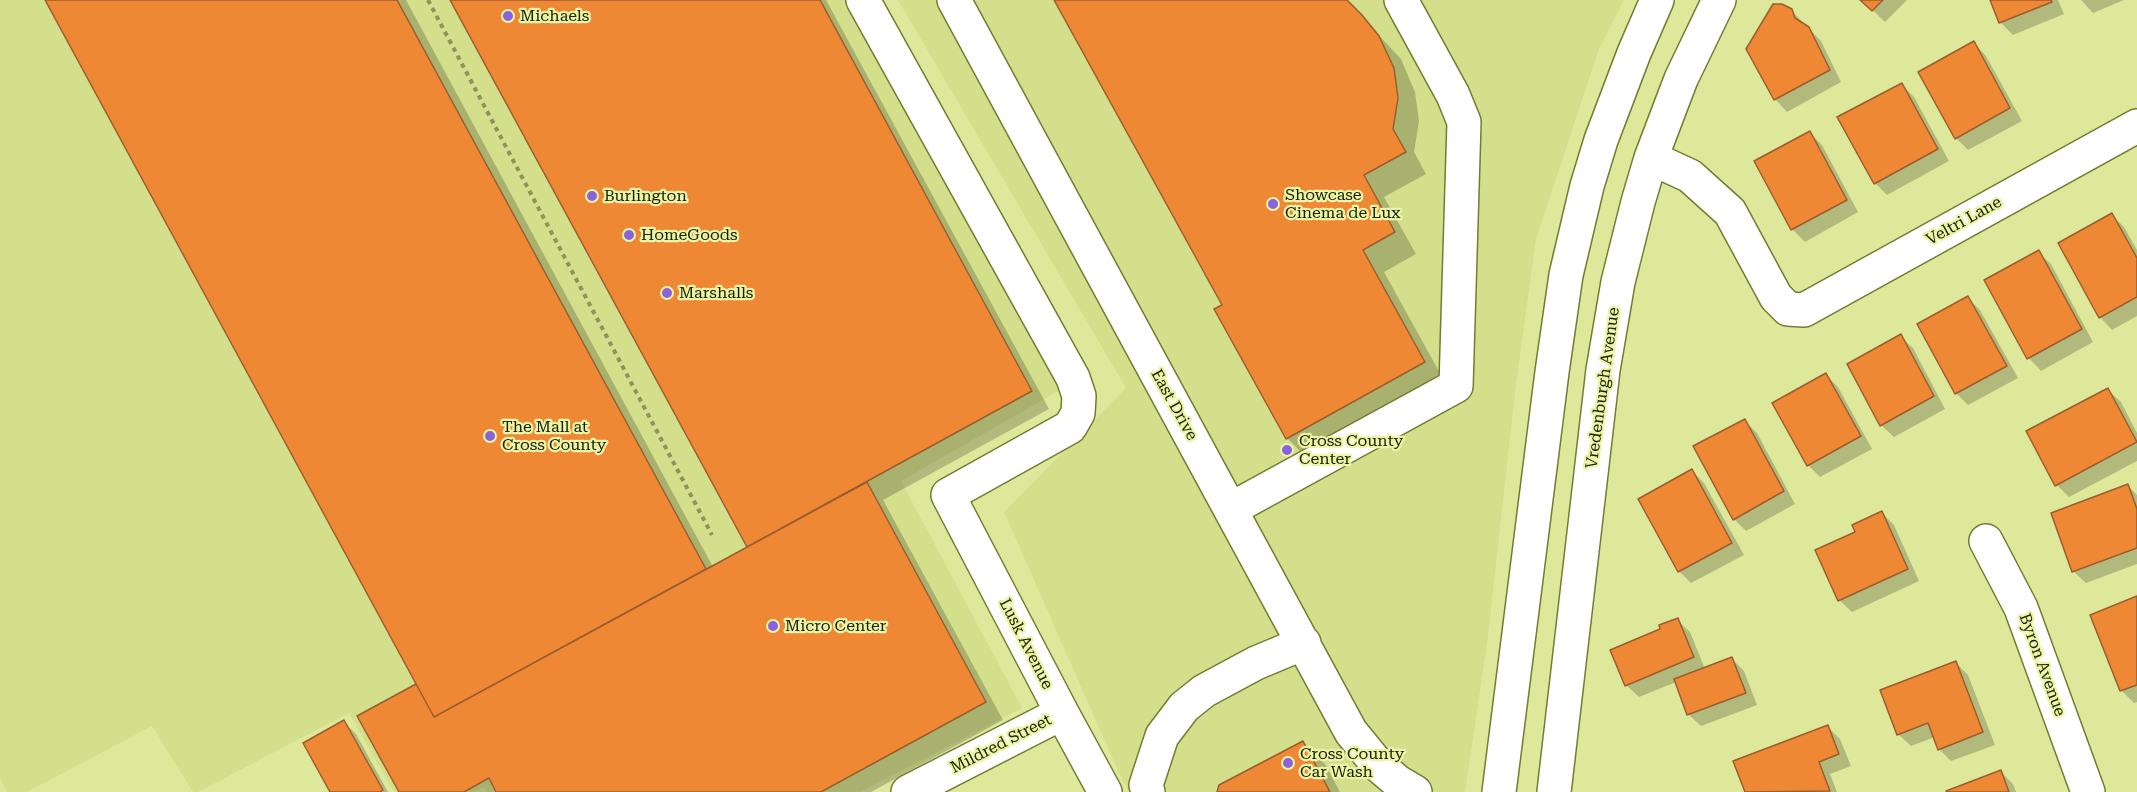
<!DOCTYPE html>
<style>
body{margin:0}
canvas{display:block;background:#dde89b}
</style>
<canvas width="2137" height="792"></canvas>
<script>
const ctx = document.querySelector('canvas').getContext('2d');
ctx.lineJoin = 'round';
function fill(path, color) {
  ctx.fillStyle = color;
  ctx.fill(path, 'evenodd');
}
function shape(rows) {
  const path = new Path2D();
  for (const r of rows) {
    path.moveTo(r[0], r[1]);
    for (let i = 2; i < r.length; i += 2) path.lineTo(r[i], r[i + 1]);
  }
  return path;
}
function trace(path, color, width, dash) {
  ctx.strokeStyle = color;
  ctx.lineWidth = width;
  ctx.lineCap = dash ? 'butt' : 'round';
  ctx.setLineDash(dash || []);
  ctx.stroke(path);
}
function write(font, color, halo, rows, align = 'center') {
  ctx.font = font + ' "Roboto Serif",serif';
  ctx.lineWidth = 4.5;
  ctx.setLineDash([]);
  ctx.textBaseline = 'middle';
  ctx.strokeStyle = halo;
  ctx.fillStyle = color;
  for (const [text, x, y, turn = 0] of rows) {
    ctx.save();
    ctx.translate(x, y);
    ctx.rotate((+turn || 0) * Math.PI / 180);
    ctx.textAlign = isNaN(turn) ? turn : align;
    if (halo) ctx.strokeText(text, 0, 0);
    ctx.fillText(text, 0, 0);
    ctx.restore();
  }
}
const built = shape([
 [0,0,853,0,1060,390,901,481,1022,708,860,792,487,792,484,787,474,792,394,792,349,713,198,792,193,792,152,726,27,792,7,792,0,778],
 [898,0,1624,0,1599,49,1536,239,1516,384,1488,636,1465,792,1129,792,1120,775,1004,512,1126,388]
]);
const shadow = shape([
 [46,0,406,0,713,567,749,547,452,0,826,0,1049,409,883,500,1003,720,871,792,400,792,416,685,420,690],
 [1055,0,1344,0,1361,16,1401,59,1415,92,1419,121,1414,152,1426,174,1384,197,1416,254,1384,272,1446,384,1309,460,1287,438,1224,306],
 [1862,0,1907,0,1885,22],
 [1992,0,2058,0,2064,14,2013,35,2000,22],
 [2081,0,2124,0,2093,13],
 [1791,10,1821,41,1841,82,1787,112,1775,99],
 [1974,43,1986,56,2022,121,1968,150,1956,138],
 [1901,84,1914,97,1949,161,1887,195,1875,183],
 [1809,132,1822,145,1858,212,1805,242,1792,229,1756,162],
 [2112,215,2124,227,2137,250,2137,316,2112,330,2100,317],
 [2038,252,2051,264,2093,342,2041,371,2029,358,1986,281],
 [1968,298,1980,310,2018,378,1968,405,1956,393],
 [1900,336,1913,348,1945,409,1894,437,1881,425],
 [1826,375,1838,387,1872,449,1820,477,1808,465],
 [2108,390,2121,402,2137,433,2137,461,2069,497,2057,485],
 [1744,420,1757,433,1795,504,1746,531,1734,519],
 [1692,471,1704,483,1744,555,1691,583,1679,571],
 [2128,486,2137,495,2137,564,2086,583,2073,571],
 [1882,513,1894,525,1919,581,1852,612,1839,600,1857,532],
 [2137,598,2137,702,2134,703,2122,691,2091,616],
 [1677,620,1690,632,1705,669,1732,659,1744,671,1757,705,1701,726,1688,714,1676,682,1639,697,1626,685,1662,630],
 [1956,663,1968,675,1995,745,1951,761,1939,749,1935,737,1911,746,1898,734],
 [344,722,356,734,388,792,332,792],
 [1828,727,1840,739,1851,766,1830,774,1837,792,1747,792,1735,762],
 [1303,743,1325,764,1340,792,1219,792],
 [2001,772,2013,784,2016,792,1948,792]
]);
const building = shape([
 [45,0,397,0,706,569,434,717,45,0],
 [450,0,820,0,1032,391,747,547,450,0],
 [1054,0,1347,0,1362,15,1379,36,1394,68,1398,98,1393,129,1406,152,1364,175,1395,232,1363,250,1425,362,1286,439,1214,309,1222,305,1054,0],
 [1860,0,1883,0,1872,11,1860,0],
 [1990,0,2051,0,2052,2,1999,23,1990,0],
 [1773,4,1782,4,1792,9,1795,18,1809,27,1830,70,1774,100,1746,49,1773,4],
 [1974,41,2010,108,1955,139,1918,72,1974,41],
 [1902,83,1938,149,1874,184,1837,117,1902,83],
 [1810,131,1847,200,1791,230,1754,161,1810,131],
 [2112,213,2137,258,2137,297,2099,318,2058,243,2112,213],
 [2039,250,2082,329,2027,359,1984,280,2039,250],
 [1968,296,2007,366,1955,394,1917,324,1968,296],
 [1901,334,1934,396,1880,426,1847,364,1901,334],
 [1826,373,1861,436,1807,466,1772,403,1826,373],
 [2108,388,2137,442,2055,486,2026,431,2108,388],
 [1745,419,1784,491,1733,520,1693,446,1745,419],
 [1692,469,1732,543,1678,572,1638,499,1692,469],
 [867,482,986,702,821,792,496,792,489,778,464,792,399,792,357,716,416,684,434,717,867,482],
 [2128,484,2137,509,2137,548,2072,572,2051,513,2128,484],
 [1882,511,1908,569,1838,601,1815,550,1855,532,1852,525,1882,511],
 [2137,596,2137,685,2120,691,2090,615,2137,596],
 [1678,618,1694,657,1625,686,1610,650,1660,629,1659,625,1678,618],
 [1732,657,1746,693,1687,715,1674,679,1732,657],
 [1956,661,1983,732,1938,750,1928,723,1897,735,1880,690,1956,661],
 [344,720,383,790,380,792,330,792,303,743,344,720],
 [1828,725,1839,754,1819,762,1830,791,1745,792,1733,761,1828,725],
 [1303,741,1330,792,1217,792,1219,785,1303,741],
 [2001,770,2009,792,1947,792,1946,791,2001,770]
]);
const path = shape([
 [428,0,712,535]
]);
const minor = shape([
 [863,0,1073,378,1079,396,1078,413,1070,427,948,495,1062,713,1105,792],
 [954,0,1351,732,1378,765,1398,782,1415,792],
 [1651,158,1690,176,1730,212,1776,297,1788,309,1804,310,2137,126],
 [1231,509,1456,386,1464,122,1453,95,1401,0],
 [1986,541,2021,608,2088,792],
 [908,792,1062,713],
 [1148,792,1146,785,1162,736,1184,707,1204,691,1256,663,1304,643],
 [1499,792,1552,372,1566,275,1587,186,1601,140,1634,53,1657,0],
 [1554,792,1603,370,1618,282,1638,202,1651,158,1681,79,1719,0]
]);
const markers = [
 [508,16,6,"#8a62dd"],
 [592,196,6,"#8a62dd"],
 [1273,204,6,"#8a62dd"],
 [629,235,6,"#8a62dd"],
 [667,293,6,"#8a62dd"],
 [490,436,6,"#8a62dd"],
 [1287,450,6,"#8a62dd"],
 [773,626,6,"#8a62dd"],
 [1288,763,6,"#8a62dd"]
];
const poiNames = [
 ["Michaels",520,16],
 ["Showcase",1285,195],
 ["Cinema de Lux",1285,213],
 ["Burlington",604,196],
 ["HomeGoods",641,235],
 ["Marshalls",679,293],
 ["The Mall at",502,427],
 ["Cross County",502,445],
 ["Cross County",1299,441],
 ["Center",1299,459],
 ["Micro Center",785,626],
 ["Cross County",1300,754],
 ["Car Wash",1300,772]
];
const streetNames = [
 ["Veltri Lane",1964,221,-29],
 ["Vredenburgh Avenue",1603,388,-82],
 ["East Drive",1174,405,61],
 ["Lusk Avenue",1026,644,63],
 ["Byron Avenue",2042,665,70],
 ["Mildred Street",1001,744,-27]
];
fill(built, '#d3df8a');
fill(shadow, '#0003');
fill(building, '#ef8834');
trace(building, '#9a5d30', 1.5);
trace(minor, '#737c31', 36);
trace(path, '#8c945b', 4, [4.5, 4.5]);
trace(minor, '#fff', 33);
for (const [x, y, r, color] of markers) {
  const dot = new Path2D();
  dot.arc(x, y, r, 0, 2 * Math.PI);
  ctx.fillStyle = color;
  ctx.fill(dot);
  trace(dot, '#eaf5a8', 2);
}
write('16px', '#1b1e01', '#eaf5a8', poiNames, 'left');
write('16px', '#1b1e01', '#eaf5a8', streetNames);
</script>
